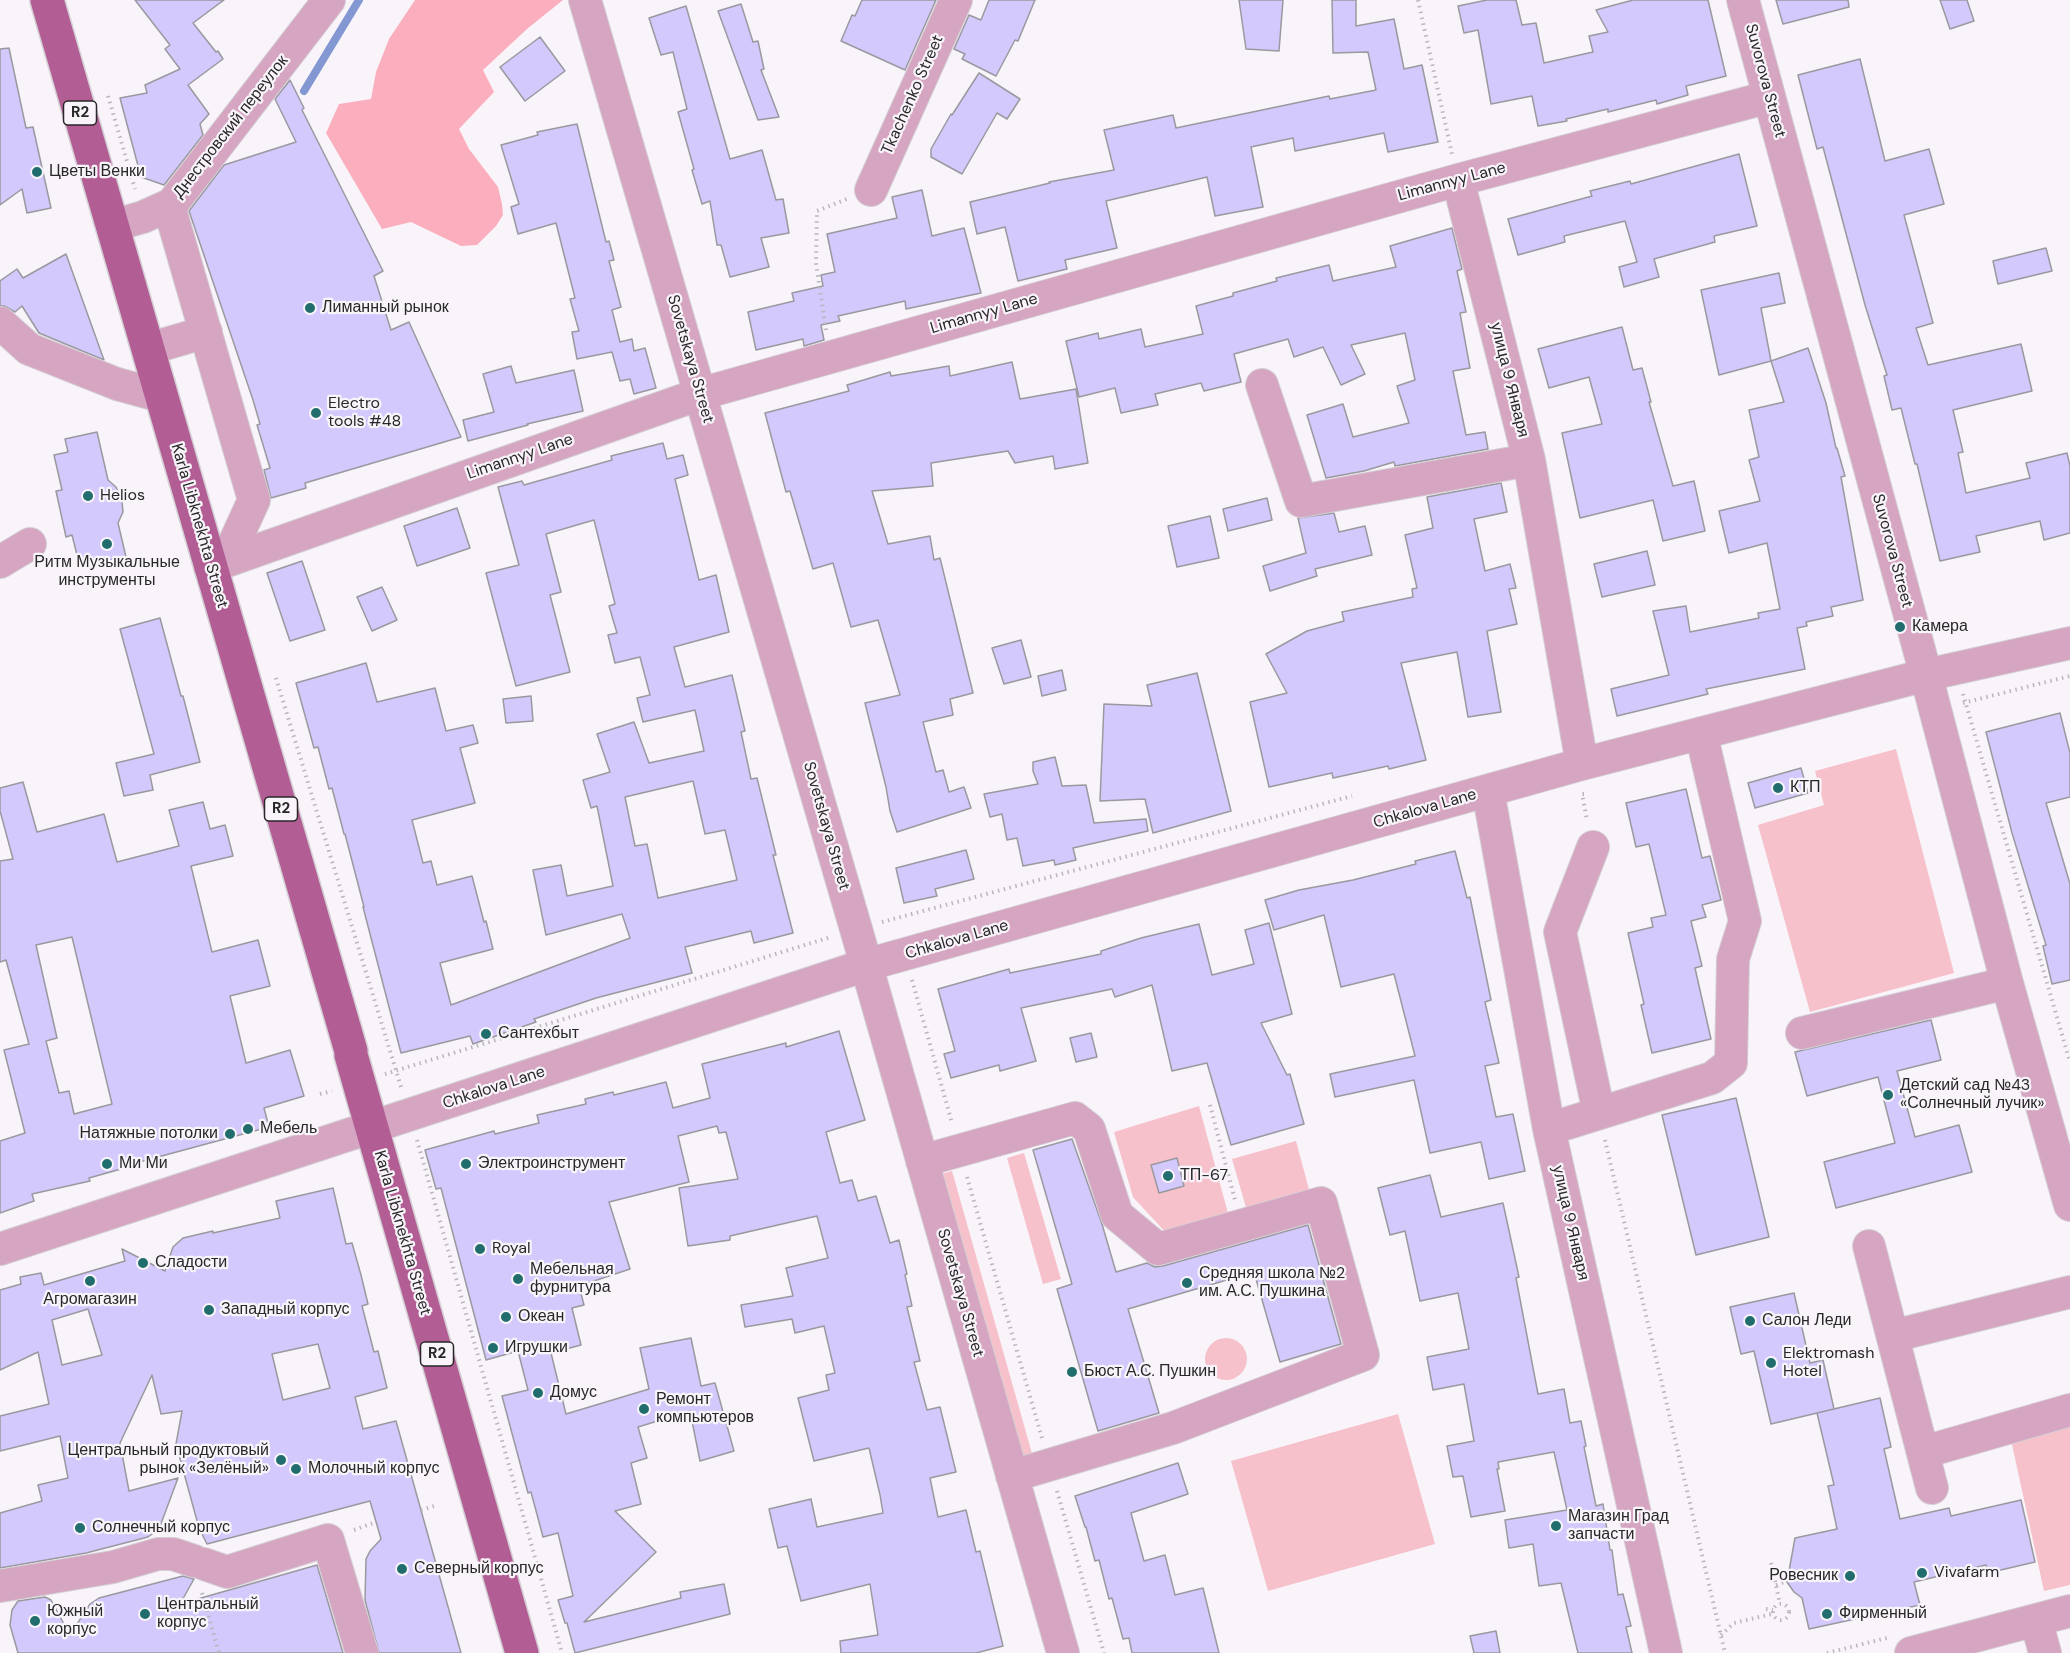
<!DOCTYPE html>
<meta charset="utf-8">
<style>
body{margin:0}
canvas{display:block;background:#f9f4fa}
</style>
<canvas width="2070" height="1653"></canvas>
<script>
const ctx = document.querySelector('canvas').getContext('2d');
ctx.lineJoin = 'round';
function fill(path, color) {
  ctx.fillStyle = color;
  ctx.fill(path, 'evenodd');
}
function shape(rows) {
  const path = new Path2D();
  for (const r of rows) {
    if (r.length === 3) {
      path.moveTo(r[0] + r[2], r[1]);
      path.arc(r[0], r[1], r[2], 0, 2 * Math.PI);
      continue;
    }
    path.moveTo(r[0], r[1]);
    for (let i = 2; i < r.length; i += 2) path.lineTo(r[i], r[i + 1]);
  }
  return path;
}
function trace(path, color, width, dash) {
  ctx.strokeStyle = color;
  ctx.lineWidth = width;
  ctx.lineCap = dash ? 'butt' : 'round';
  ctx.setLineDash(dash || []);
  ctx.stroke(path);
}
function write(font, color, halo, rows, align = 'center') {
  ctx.font = font + ' "DM Sans",sans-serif';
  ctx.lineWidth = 4.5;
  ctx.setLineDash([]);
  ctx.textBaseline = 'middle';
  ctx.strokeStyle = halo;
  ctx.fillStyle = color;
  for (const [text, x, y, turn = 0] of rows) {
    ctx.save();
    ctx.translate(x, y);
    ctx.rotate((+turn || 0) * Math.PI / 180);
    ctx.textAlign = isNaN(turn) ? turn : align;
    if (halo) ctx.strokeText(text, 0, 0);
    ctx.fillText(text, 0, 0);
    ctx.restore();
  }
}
const green = shape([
 [1896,749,1954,973,1810,1012,1758,825,1824,805,1815,771],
 [1199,1106,1229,1217,1168,1235,1133,1197,1114,1132],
 [1296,1141,1310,1193,1247,1211,1232,1159],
 [1024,1153,1061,1279,1043,1284,1007,1158],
 [952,1171,1033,1457,1019,1461,938,1175],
 [1226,1359,21],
 [1398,1414,1435,1544,1268,1591,1231,1461],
 [2070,1427,2070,1585,2044,1591,2011,1440]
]);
const forest = shape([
 [415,0,563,0,527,29,483,70,494,92,459,129,469,149,498,187,502,204,503,215,496,226,477,245,461,246,411,222,382,229,326,133,339,104,371,99,376,72,389,39]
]);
const stream = shape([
 [304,91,359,0]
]);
const building = shape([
 [135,0,224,0,193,23,216,52,218,51,223,59,188,85,209,114,200,124,203,135,164,185,141,177,120,98,147,93,145,85,180,69,165,49,170,45,135,0],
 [862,0,936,0,905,70,841,41,852,15,855,16,862,0],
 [989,0,1035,0,1018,41,1015,40,996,76,962,59,965,54,954,49,969,15,981,20,989,0],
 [1239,0,1283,0,1279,51,1246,49,1239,0],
 [1332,0,1356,0,1356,26,1394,19,1404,69,1422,65,1438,142,1388,152,1384,133,1295,151,1293,138,1251,147,1263,207,1215,216,1207,177,1106,201,1117,248,1065,260,1067,269,1018,281,1005,227,977,234,970,202,1050,183,1049,182,1114,170,1104,130,1173,115,1176,128,1329,96,1330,99,1376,90,1368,52,1333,53,1332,0],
 [1487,0,1516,0,1522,25,1536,23,1544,63,1593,52,1589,36,1608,32,1596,10,1633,0,1708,0,1726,76,1686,86,1688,95,1657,104,1656,100,1608,112,1608,109,1566,119,1567,121,1538,126,1532,96,1491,104,1478,30,1464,33,1458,6,1487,0],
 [1776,0,1848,0,1849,7,1783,24,1776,0],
 [1940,0,1967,0,1974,21,1950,29,1940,0],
 [741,4,753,42,758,41,764,69,761,70,779,117,758,120,718,11,741,4],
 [686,6,730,159,762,150,776,200,783,199,789,233,761,238,769,267,730,277,721,245,717,245,710,201,702,204,692,170,694,169,678,112,687,109,673,52,661,55,649,18,686,6],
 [540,37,565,71,525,101,500,67,540,37],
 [9,48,26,128,33,127,51,208,27,213,22,189,0,205,0,49,9,48],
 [1860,59,1885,161,1929,149,1944,204,1904,215,1933,323,1916,328,1928,365,2021,344,2032,391,1953,410,1963,452,1958,453,1966,493,2030,478,2026,463,2067,453,2070,466,2070,533,2044,540,2040,521,1976,536,1980,552,1940,561,1917,464,1915,464,1901,408,1892,410,1884,376,1887,375,1865,305,1823,147,1817,149,1798,75,1860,59],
 [979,73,1020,99,1007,119,997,113,962,174,931,157,931,149,951,114,952,115,979,73],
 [290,80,304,108,302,110,383,271,374,276,391,330,409,322,461,437,305,483,306,488,271,498,264,470,270,468,257,425,260,424,253,400,189,211,224,165,296,142,275,99,290,80],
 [577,124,606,242,609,241,614,260,609,261,621,307,612,310,620,342,632,339,634,351,645,348,656,388,634,394,630,379,620,381,612,352,577,359,572,332,579,331,570,299,575,298,556,223,518,234,511,207,519,204,501,145,538,135,537,132,577,124],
 [1739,154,1757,226,1714,236,1715,242,1654,259,1659,277,1624,287,1619,267,1637,262,1625,221,1564,236,1565,242,1518,255,1508,219,1592,196,1590,191,1630,181,1631,184,1739,154],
 [922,190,932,236,964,228,981,293,906,309,905,301,838,316,840,321,821,325,824,340,804,346,803,339,756,350,748,312,794,301,792,293,823,286,821,275,835,272,827,234,897,218,892,197,922,190],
 [1452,228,1462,269,1457,271,1466,312,1460,313,1470,368,1453,371,1466,435,1485,432,1488,449,1395,466,1394,462,1364,471,1326,478,1307,415,1343,404,1353,437,1409,423,1397,386,1415,380,1405,333,1351,345,1365,374,1341,385,1323,347,1294,357,1288,339,1234,354,1241,382,1204,391,1201,383,1155,394,1158,405,1121,413,1115,388,1079,397,1066,341,1098,333,1099,339,1141,329,1145,347,1203,334,1196,306,1233,296,1233,293,1277,281,1276,278,1329,265,1333,281,1396,267,1390,246,1452,228],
 [2046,248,2052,271,1998,284,1993,261,2046,248],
 [66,254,104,360,39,333,22,306,15,312,4,306,0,306,0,281,17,269,23,278,66,254],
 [1779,273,1785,303,1761,308,1771,361,1719,375,1701,290,1779,273],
 [1622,327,1633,370,1642,368,1651,402,1649,402,1673,486,1694,481,1705,531,1663,541,1653,500,1580,518,1562,433,1602,424,1589,377,1549,388,1538,349,1622,327],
 [1808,348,1826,403,1836,448,1837,448,1845,476,1841,477,1863,600,1831,607,1833,616,1806,622,1807,626,1797,628,1805,669,1706,689,1708,694,1617,716,1611,689,1669,675,1653,611,1686,606,1690,632,1759,618,1758,613,1780,609,1767,543,1729,553,1719,511,1760,501,1749,460,1759,457,1749,410,1784,402,1771,361,1808,348],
 [1012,362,1020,399,1076,389,1088,463,1055,469,1053,456,1015,463,1008,451,931,463,933,486,872,491,888,544,930,536,934,560,940,558,973,693,950,699,953,715,923,722,936,772,943,770,949,792,964,787,971,808,897,832,890,811,886,787,865,703,900,695,878,620,851,627,833,563,813,569,790,491,786,492,765,413,849,391,847,385,890,372,891,376,949,366,950,376,1012,362],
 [511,366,516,383,574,370,583,411,527,424,528,425,468,441,463,420,494,412,483,374,511,366],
 [97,432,108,480,116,487,122,501,123,512,118,523,126,557,80,567,72,535,66,537,56,491,62,490,54,455,68,452,65,439,97,432],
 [663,443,667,459,683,455,688,475,675,479,699,580,716,575,729,632,674,647,685,687,732,675,745,731,741,732,751,779,757,778,776,855,773,855,793,933,754,943,751,931,685,947,692,973,596,998,534,1019,536,1022,473,1044,470,1036,401,1053,363,907,364,907,345,834,344,834,332,788,329,789,318,747,314,748,296,683,366,663,377,702,435,688,446,731,473,725,478,743,460,748,475,803,412,820,423,863,431,861,437,885,472,876,484,922,486,921,493,949,440,963,451,1005,630,938,622,914,546,935,533,870,561,865,567,896,613,886,597,806,591,808,583,780,610,772,597,734,634,722,649,763,704,751,695,710,643,722,637,698,650,695,640,657,615,663,608,635,617,633,609,606,615,604,594,520,546,534,561,592,550,595,570,672,516,686,486,573,519,565,498,487,522,481,524,485,612,460,611,456,663,443],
 [693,781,705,834,725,830,737,880,658,898,647,844,635,846,625,797,693,781],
 [1501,483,1507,512,1474,519,1485,571,1510,564,1516,588,1509,589,1517,624,1487,631,1501,712,1468,717,1457,652,1401,663,1426,760,1389,769,1388,766,1333,778,1332,773,1269,787,1250,702,1287,693,1266,654,1307,631,1344,621,1342,612,1413,597,1412,589,1417,588,1405,535,1433,528,1427,497,1501,483],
 [1267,498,1272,520,1228,531,1223,509,1267,498],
 [457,508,470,548,417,566,404,526,457,508],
 [1334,513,1339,532,1365,526,1372,555,1315,569,1317,576,1270,591,1263,566,1306,553,1298,518,1334,513],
 [1210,516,1219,558,1177,567,1168,526,1210,516],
 [1647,551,1655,585,1602,597,1594,564,1647,551],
 [302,561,325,630,290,641,267,573,302,561],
 [382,587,397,620,372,631,357,597,382,587],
 [160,618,181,696,183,696,200,762,150,775,153,790,124,796,116,763,154,754,120,629,160,618],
 [1021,640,1031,677,1004,684,992,648,1021,640],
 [1062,670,1066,690,1042,696,1038,676,1062,670],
 [1197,673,1231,811,1153,833,1145,799,1100,801,1104,704,1152,706,1147,685,1197,673],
 [531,696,533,721,506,723,503,699,531,696],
 [2060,713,2070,753,2070,797,2046,803,2070,884,2070,980,2052,984,2043,946,2046,945,2012,833,1986,732,2060,713],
 [1055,757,1062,786,1086,785,1094,823,1146,819,1148,831,1073,848,1076,860,1055,865,1054,860,1023,866,1017,838,1007,840,1002,814,990,817,984,794,1038,784,1033,771,1033,762,1055,757],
 [1801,768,1808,793,1755,808,1748,783,1801,768],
 [23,782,37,832,104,814,117,862,179,846,169,810,203,802,210,829,225,825,233,856,191,866,212,952,258,940,270,986,230,996,246,1063,290,1050,304,1096,264,1108,269,1127,121,1167,121,1169,89,1178,90,1181,32,1194,34,1201,0,1213,0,1141,25,1133,4,1050,29,1044,6,960,0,962,0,861,13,859,0,811,0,788,23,782],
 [72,937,112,1104,74,1114,69,1091,59,1093,46,1041,57,1038,36,945,72,937],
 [1686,789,1702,858,1710,856,1721,900,1702,905,1706,917,1691,921,1702,966,1695,968,1711,1039,1652,1053,1641,1005,1644,1004,1628,933,1653,927,1651,918,1666,915,1649,844,1636,847,1626,803,1686,789],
 [966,850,974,879,935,889,937,896,904,903,896,868,966,850],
 [1455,851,1467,898,1470,897,1491,1000,1485,1002,1499,1063,1485,1066,1496,1117,1513,1114,1525,1171,1489,1179,1481,1142,1430,1153,1414,1080,1335,1097,1330,1074,1415,1056,1394,974,1341,987,1324,915,1274,930,1265,900,1299,890,1353,880,1416,864,1415,861,1455,851],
 [1269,923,1292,1014,1261,1023,1287,1075,1290,1074,1304,1124,1231,1145,1207,1063,1172,1071,1152,985,1115,997,1112,989,1021,1008,1036,1061,1000,1071,999,1065,951,1078,944,1054,955,1051,938,989,1009,969,1010,973,1101,954,1101,951,1141,938,1199,924,1212,975,1254,964,1245,930,1269,923],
 [1931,1020,1941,1060,1897,1071,1915,1137,1959,1125,1972,1172,1836,1208,1824,1162,1895,1143,1878,1077,1807,1096,1795,1052,1931,1020],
 [839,1031,865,1120,826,1132,840,1183,852,1180,858,1201,876,1196,890,1243,899,1240,907,1274,905,1275,912,1306,907,1307,920,1361,914,1362,927,1410,940,1407,956,1472,930,1478,938,1517,966,1510,976,1552,980,1551,1003,1646,976,1653,841,1653,840,1641,878,1635,870,1584,801,1601,787,1546,778,1548,769,1509,811,1499,817,1527,883,1513,880,1495,869,1448,814,1461,798,1398,829,1390,826,1375,835,1373,824,1326,795,1333,792,1319,745,1327,741,1305,793,1296,786,1268,828,1258,817,1216,730,1236,730,1240,688,1246,679,1188,738,1179,726,1132,719,1133,717,1126,678,1136,689,1182,609,1202,630,1269,579,1286,584,1305,572,1308,581,1345,551,1353,566,1414,649,1389,640,1348,691,1338,701,1386,715,1383,734,1451,700,1461,690,1411,638,1427,647,1458,631,1463,641,1504,615,1511,656,1552,584,1622,681,1598,680,1592,724,1584,730,1614,575,1653,567,1623,565,1623,558,1600,573,1596,558,1533,543,1537,531,1492,528,1493,502,1396,528,1390,518,1351,486,1360,441,1188,436,1189,425,1150,494,1131,495,1134,539,1123,537,1115,586,1104,585,1099,613,1092,614,1095,666,1082,673,1108,710,1098,702,1064,786,1043,786,1047,839,1031],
 [1091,1033,1097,1057,1076,1062,1070,1038,1091,1033],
 [1736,1098,1769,1237,1696,1255,1662,1115,1736,1098],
 [1072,1139,1102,1224,1116,1272,1147,1263,1155,1267,1163,1266,1308,1225,1341,1344,1280,1362,1254,1272,1128,1309,1159,1413,1098,1431,1057,1289,1072,1284,1033,1150,1072,1139],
 [1177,1158,1184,1186,1159,1193,1151,1165,1177,1158],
 [1430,1175,1441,1217,1503,1203,1519,1277,1516,1278,1538,1394,1564,1389,1570,1423,1581,1421,1586,1446,1584,1447,1596,1506,1603,1504,1610,1550,1612,1550,1618,1595,1623,1594,1631,1626,1626,1627,1632,1653,1578,1653,1561,1583,1539,1586,1533,1544,1509,1548,1505,1520,1567,1510,1554,1452,1498,1462,1499,1469,1497,1469,1505,1511,1471,1517,1463,1476,1453,1477,1447,1446,1474,1441,1464,1384,1433,1390,1427,1357,1469,1349,1458,1293,1420,1301,1405,1231,1390,1235,1378,1188,1430,1175],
 [333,1188,346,1244,352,1243,361,1275,368,1304,362,1306,374,1352,378,1351,387,1388,355,1397,363,1429,396,1421,461,1653,379,1653,365,1600,366,1559,370,1551,381,1539,370,1501,207,1544,199,1528,176,1444,182,1411,161,1414,152,1375,120,1443,129,1491,178,1478,159,1529,148,1537,86,1553,0,1568,0,1513,42,1501,38,1485,68,1478,60,1436,0,1451,0,1416,49,1404,38,1352,0,1370,0,1290,21,1284,20,1277,41,1273,44,1285,125,1261,122,1249,165,1271,173,1247,183,1238,213,1231,213,1233,280,1218,276,1201,333,1188],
 [88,1309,102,1355,62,1365,52,1320,88,1309],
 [318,1344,330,1388,283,1400,272,1354,318,1344],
 [1794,1293,1810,1363,1823,1360,1834,1409,1771,1424,1754,1351,1741,1354,1730,1307,1794,1293],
 [1880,1398,1891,1447,1884,1449,1900,1519,1949,1508,1951,1516,2021,1500,2035,1562,1988,1573,1986,1565,1914,1582,1920,1605,1809,1629,1802,1598,1794,1592,1787,1582,1795,1538,1837,1529,1828,1486,1834,1485,1817,1413,1880,1398],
 [1178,1463,1188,1494,1131,1513,1144,1561,1165,1555,1175,1595,1203,1588,1219,1653,1132,1653,1129,1638,1123,1639,1112,1598,1109,1599,1099,1560,1095,1561,1086,1527,1085,1527,1075,1496,1178,1463],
 [317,1565,343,1653,18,1653,10,1625,12,1610,18,1601,45,1597,51,1600,70,1635,90,1604,99,1598,183,1576,194,1579,180,1604,317,1565],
 [1496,1631,1500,1653,1474,1653,1470,1636,1496,1631]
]);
const path = shape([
 [1418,0,1452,154],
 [108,96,135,189],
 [826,330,816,263,817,211,847,199],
 [276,678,402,1090],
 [1963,694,2070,1062],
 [1963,703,2070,676],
 [1584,794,1582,794,1587,820],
 [882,922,1352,796],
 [912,980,952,1123],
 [385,1074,831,937],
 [320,1094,332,1091],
 [1210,1105,1235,1200],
 [417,1140,562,1653],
 [1605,1140,1725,1653],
 [967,1177,1042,1438],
 [1057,1491,1104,1653],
 [421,1510,438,1505],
 [354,1530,376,1522],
 [1771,1563,1780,1604],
 [1776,1585,1784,1582],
 [202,1593,219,1653],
 [1781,1612,8],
 [1766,1609,1773,1610],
 [1721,1635,1734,1623,1772,1614],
 [1827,1653,1887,1638]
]);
const minor = shape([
 [585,0,856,929,1063,1653],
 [1743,0,1926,675,2007,983,2070,1205],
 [1458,180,1529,460,1582,764],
 [871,190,956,0],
 [172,204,171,213,254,500,231,550,213,565],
 [112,226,143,217,172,204,329,0],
 [0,323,29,349,117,384,161,396],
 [148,349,206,332],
 [1262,385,1301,501,1529,460],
 [0,562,30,544],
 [210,567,700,394,1458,180,1769,97],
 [1488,791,1549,1129,1666,1653],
 [1593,847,1560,932,1599,1113],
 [1802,1033,2007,983],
 [1549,1129,1712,1078,1731,1063,1733,959,1745,921,1701,733],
 [922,1161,1075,1118,1089,1129,1117,1215,1158,1249,1321,1203,1363,1355,1173,1428,1012,1476],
 [1869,1246,1932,1488],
 [0,1249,866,965,1582,764,1926,675,2070,643],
 [1893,1336,2070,1292],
 [1924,1452,2070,1410],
 [204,1564,227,1572,328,1540,362,1653],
 [0,1586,113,1567,158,1554,173,1554,194,1561],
 [2036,1620,2045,1653],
 [1911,1653,2070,1611]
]);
const major = shape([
 [47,0,351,1051],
 [351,1055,522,1653]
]);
const markers = [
 [37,172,6,"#216d6e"],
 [310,308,6,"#216d6e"],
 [316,413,6,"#216d6e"],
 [88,496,6,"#216d6e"],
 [107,544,6,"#216d6e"],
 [1900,627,6,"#216d6e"],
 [1778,788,6,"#216d6e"],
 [486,1034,6,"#216d6e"],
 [1888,1095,6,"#216d6e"],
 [248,1129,6,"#216d6e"],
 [230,1134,6,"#216d6e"],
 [107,1164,6,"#216d6e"],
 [466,1164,6,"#216d6e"],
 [1168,1176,6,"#216d6e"],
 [480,1249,6,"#216d6e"],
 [143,1263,6,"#216d6e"],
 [518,1279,6,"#216d6e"],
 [90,1281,6,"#216d6e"],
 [1187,1283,6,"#216d6e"],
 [209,1310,6,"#216d6e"],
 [506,1317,6,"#216d6e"],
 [1750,1321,6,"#216d6e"],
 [493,1348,6,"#216d6e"],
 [1771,1363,6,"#216d6e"],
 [1072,1372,6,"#216d6e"],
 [538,1393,6,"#216d6e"],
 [644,1409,6,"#216d6e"],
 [281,1460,6,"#216d6e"],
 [296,1469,6,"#216d6e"],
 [1556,1526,6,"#216d6e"],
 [80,1528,6,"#216d6e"],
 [402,1569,6,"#216d6e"],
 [1922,1573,6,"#216d6e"],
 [1850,1576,6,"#216d6e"],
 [145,1614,6,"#216d6e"],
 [1827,1614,6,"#216d6e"],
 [35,1621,6,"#216d6e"]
];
const shields = [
 [80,113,33],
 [281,809,33],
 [437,1354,33]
];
const shieldNames = [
 ["R2",80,113],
 ["R2",281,809],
 ["R2",437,1354]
];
const streetNames = [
 ["Suvorova Street",1765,81,75],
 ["Tkachenko Street",913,95,-66],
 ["Днестровский переулок",231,127,-52],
 ["Limannyy Lane",1452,182,-15],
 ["Limannyy Lane",984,314,-16],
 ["Sovetskaya Street",690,359,74],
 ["улица 9 Января",1509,380,76],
 ["Limannyy Lane",520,457,-19],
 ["Karla Libknekhta Street",199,526,74],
 ["Suvorova Street",1892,551,75],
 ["Chkalova Lane",1425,809,-16],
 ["Sovetskaya Street",826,826,74],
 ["Chkalova Lane",957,940,-16],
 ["Chkalova Lane",494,1088,-18],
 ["улица 9 Января",1570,1223,77],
 ["Karla Libknekhta Street",402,1233,74],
 ["Sovetskaya Street",960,1293,74]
];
const poiNames = [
 ["Цветы Венки",49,172],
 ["Лиманный рынок",322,308],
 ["Electro",328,404],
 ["tools #48",328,422],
 ["Helios",100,496],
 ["Ритм Музыкальные",107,563,"center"],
 ["инструменты",107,581,"center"],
 ["Камера",1912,627],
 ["КТП",1790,788],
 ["Сантехбыт",498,1034],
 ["Детский сад №43",1900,1086],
 ["«Солнечный лучик»",1900,1104],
 ["Мебель",260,1129],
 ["Натяжные потолки",218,1134,"right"],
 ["Ми Ми",119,1164],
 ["Электроинструмент",478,1164],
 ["ТП-67",1180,1176],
 ["Royal",492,1249],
 ["Сладости",155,1263],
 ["Мебельная",530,1270],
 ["фурнитура",530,1288],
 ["Средняя школа №2",1199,1274],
 ["им. А.С. Пушкина",1199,1292],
 ["Агромагазин",90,1300,"center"],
 ["Западный корпус",221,1310],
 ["Океан",518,1317],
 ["Салон Леди",1762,1321],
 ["Игрушки",505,1348],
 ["Elektromash",1783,1354],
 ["Hotel",1783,1372],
 ["Бюст А.С. Пушкин",1084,1372],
 ["Домус",550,1393],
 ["Ремонт",656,1400],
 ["компьютеров",656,1418],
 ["Центральный продуктовый",269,1451,"right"],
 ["рынок «Зелёный»",269,1469,"right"],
 ["Молочный корпус",308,1469],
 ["Магазин Град",1568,1517],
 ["запчасти",1568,1535],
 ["Солнечный корпус",92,1528],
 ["Северный корпус",414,1569],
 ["Vivafarm",1934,1573],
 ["Ровесник",1838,1576,"right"],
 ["Центральный",157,1605],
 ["корпус",157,1623],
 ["Южный",47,1612],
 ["корпус",47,1630],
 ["Фирменный",1839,1614]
];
fill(green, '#f6c1ca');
fill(forest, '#fbafbe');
trace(stream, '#8398d3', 8);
fill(building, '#d3c9fd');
trace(building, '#9a999f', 1.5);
trace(minor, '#d4cfd4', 34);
trace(major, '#d4cfd4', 36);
trace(path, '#bab6bb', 4, [1.5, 4.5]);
trace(minor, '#d5a5c2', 32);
trace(major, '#b25e95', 33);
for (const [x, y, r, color] of markers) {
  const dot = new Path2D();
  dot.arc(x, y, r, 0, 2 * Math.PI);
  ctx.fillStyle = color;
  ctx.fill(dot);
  trace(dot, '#f9f4fa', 2);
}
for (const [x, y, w] of shields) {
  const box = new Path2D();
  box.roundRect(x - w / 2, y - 12, w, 24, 4.5);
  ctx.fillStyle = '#f9f4fa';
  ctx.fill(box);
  trace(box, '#292729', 1.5);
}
write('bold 15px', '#292729', null, shieldNames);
write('16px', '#292729', '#f9f4fa', streetNames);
write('16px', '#292729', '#f9f4fa', poiNames, 'left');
</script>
